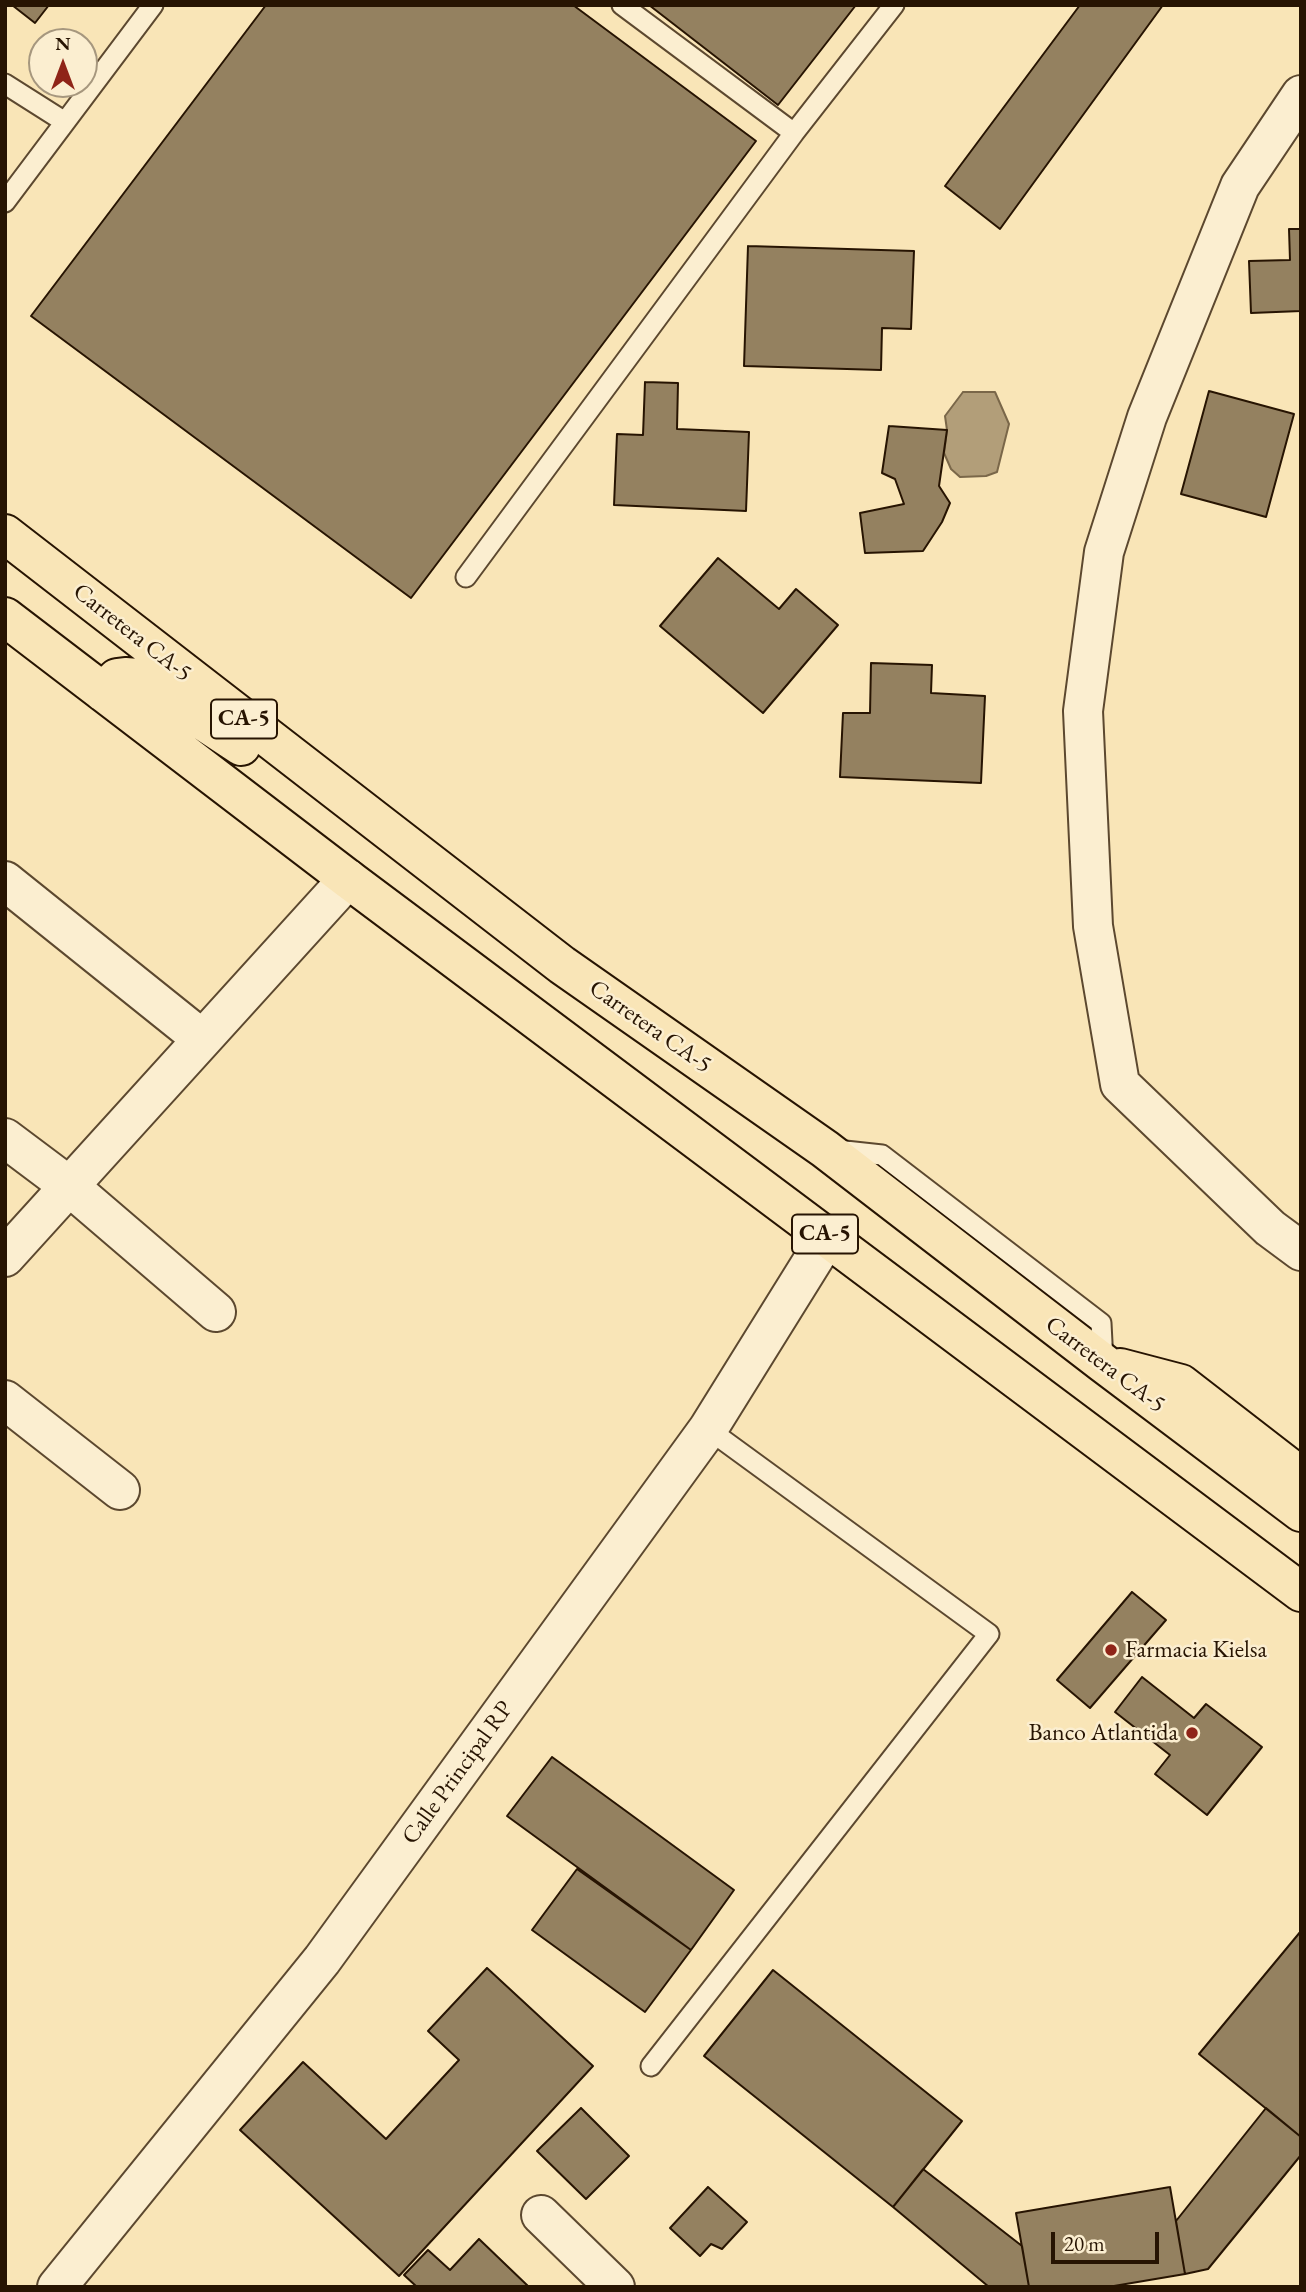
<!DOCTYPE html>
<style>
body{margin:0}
#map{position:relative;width:1306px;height:2292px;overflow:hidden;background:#f9e5b7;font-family:"EB Garamond",serif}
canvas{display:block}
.frame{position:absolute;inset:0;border:7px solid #271402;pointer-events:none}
.north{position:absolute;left:28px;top:28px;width:70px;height:70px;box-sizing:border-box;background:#fbeed0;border:2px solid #a6977e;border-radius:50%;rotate:0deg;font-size:19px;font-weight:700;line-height:28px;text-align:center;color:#271402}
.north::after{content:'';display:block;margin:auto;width:24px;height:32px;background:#8f2418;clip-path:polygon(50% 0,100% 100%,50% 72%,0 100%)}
.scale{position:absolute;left:1051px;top:2232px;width:108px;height:32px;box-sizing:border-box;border:4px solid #271402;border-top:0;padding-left:9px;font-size:21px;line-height:24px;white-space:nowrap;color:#271402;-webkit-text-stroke:5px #fbeed0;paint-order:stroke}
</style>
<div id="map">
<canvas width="1306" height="2292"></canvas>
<div class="frame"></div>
<div class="north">N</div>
<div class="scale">20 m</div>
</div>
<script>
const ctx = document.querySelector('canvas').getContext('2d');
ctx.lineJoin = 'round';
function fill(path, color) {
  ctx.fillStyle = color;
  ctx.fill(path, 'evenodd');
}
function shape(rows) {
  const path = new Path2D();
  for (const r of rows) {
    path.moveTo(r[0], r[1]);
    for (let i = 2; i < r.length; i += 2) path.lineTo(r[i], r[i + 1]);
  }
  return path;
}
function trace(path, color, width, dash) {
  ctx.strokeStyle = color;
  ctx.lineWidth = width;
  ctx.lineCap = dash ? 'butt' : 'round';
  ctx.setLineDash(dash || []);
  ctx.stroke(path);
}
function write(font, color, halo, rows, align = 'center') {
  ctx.font = font + ' "EB Garamond",serif';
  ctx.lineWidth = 5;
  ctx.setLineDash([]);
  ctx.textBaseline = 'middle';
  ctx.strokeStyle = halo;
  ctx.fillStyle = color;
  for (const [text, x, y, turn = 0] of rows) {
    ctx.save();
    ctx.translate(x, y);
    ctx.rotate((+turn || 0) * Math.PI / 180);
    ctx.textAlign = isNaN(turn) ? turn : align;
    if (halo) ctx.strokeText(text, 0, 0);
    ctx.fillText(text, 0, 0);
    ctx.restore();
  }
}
const water = shape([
 [963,392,995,392,1009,424,997,472,986,476,960,477,951,469,944,453,947,430,945,416,963,392]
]);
const building = shape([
 [12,5,49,5,35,23,12,5],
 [266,5,573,5,756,141,411,598,31,316,266,5],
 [649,5,856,5,778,105,649,5],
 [1080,5,1163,5,1000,229,945,186,1080,5],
 [1289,229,1301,229,1301,311,1251,313,1249,261,1290,260,1289,229],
 [748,246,914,251,911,329,882,328,881,370,744,366,748,246],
 [645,382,678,383,677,429,749,432,746,511,614,505,617,434,643,435,645,382],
 [1209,391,1294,414,1266,517,1181,494,1209,391],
 [889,426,947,430,939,486,950,503,942,522,923,551,865,553,860,513,904,504,895,479,882,473,889,426],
 [718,558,779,609,796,589,838,625,763,713,660,626,718,558],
 [871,663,932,665,931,693,985,696,981,783,840,777,843,713,870,713,871,663],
 [1132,1592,1166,1620,1090,1708,1057,1680,1132,1592],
 [1142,1677,1194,1718,1206,1704,1262,1747,1207,1815,1155,1774,1170,1755,1115,1712,1142,1677],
 [552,1757,734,1890,691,1950,507,1816,552,1757],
 [577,1869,691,1950,645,2012,532,1930,577,1869],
 [1301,1931,1301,2137,1199,2054,1301,1931],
 [487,1968,593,2066,399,2276,240,2130,303,2062,386,2139,459,2060,428,2031,487,1968],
 [773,1970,962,2121,893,2207,704,2056,773,1970],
 [581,2108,629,2156,586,2199,537,2151,581,2108],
 [1266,2108,1301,2137,1301,2155,1208,2269,1185,2274,1176,2221,1266,2108],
 [923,2169,1022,2246,1029,2287,989,2287,893,2207,923,2169],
 [708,2187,747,2222,722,2249,711,2244,700,2256,670,2228,708,2187],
 [1170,2187,1185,2274,1108,2287,1029,2287,1016,2213,1170,2187],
 [479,2239,529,2287,417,2287,404,2275,428,2250,450,2270,479,2239]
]);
const service = shape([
 [622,5,794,133],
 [5,84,65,122],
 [5,202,153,5],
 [466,577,794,133,894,5],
 [836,1150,882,1155,1101,1323,1103,1362],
 [651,2066,989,1634,708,1429]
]);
const minor = shape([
 [1301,95,1240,186,1147,417,1104,552,1083,711,1093,926,1120,1084,1270,1228,1301,1251],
 [5,881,202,1039],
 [5,1138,69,1186,216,1312],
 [5,1257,348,879],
 [5,1400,120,1490],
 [541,2215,615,2287],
 [57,2287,322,1960,708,1429,828,1236]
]);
const trunk = shape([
 [5,534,562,965,825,1149,1103,1363,1301,1512],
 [5,617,348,879,1301,1592],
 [103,692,117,678,125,677,138,678,241,746],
 [1120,1368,1181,1384,1301,1477]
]);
const markers = [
 [1111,1650,7,"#8f2418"],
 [1192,1733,7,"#8f2418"]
];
const shields = [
 [244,719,66],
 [825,1234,66]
];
const shieldNames = [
 ["CA-5",244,719],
 ["CA-5",825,1234]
];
const streetNames = [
 ["Carretera CA-5",132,633,38],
 ["Carretera CA-5",650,1027,35],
 ["Carretera CA-5",1105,1365,37],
 ["Calle Principal RP",458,1773,-54]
];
const poiNames = [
 ["Farmacia Kielsa",1125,1650],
 ["Banco Atlantida",1178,1733,"right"]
];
fill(water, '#b29e79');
trace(water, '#7a6749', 2);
fill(building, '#948160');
trace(building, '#271402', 2);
trace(service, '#5c482f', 23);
trace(minor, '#5c482f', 42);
trace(trunk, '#271402', 42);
trace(service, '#fbeed0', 19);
trace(minor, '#fbeed0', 38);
trace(trunk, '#f9e5b7', 38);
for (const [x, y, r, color] of markers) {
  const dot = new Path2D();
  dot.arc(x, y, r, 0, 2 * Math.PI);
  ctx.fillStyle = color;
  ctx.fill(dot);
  trace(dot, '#fbeed0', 2.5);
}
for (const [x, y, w] of shields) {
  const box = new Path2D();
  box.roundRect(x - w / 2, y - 19.5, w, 39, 5);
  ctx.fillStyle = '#fbeed0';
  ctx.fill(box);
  trace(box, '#271402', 2);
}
write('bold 23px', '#271402', null, shieldNames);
write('24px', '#271402', '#fbeed0', streetNames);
write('24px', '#271402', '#fbeed0', poiNames, 'left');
</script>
